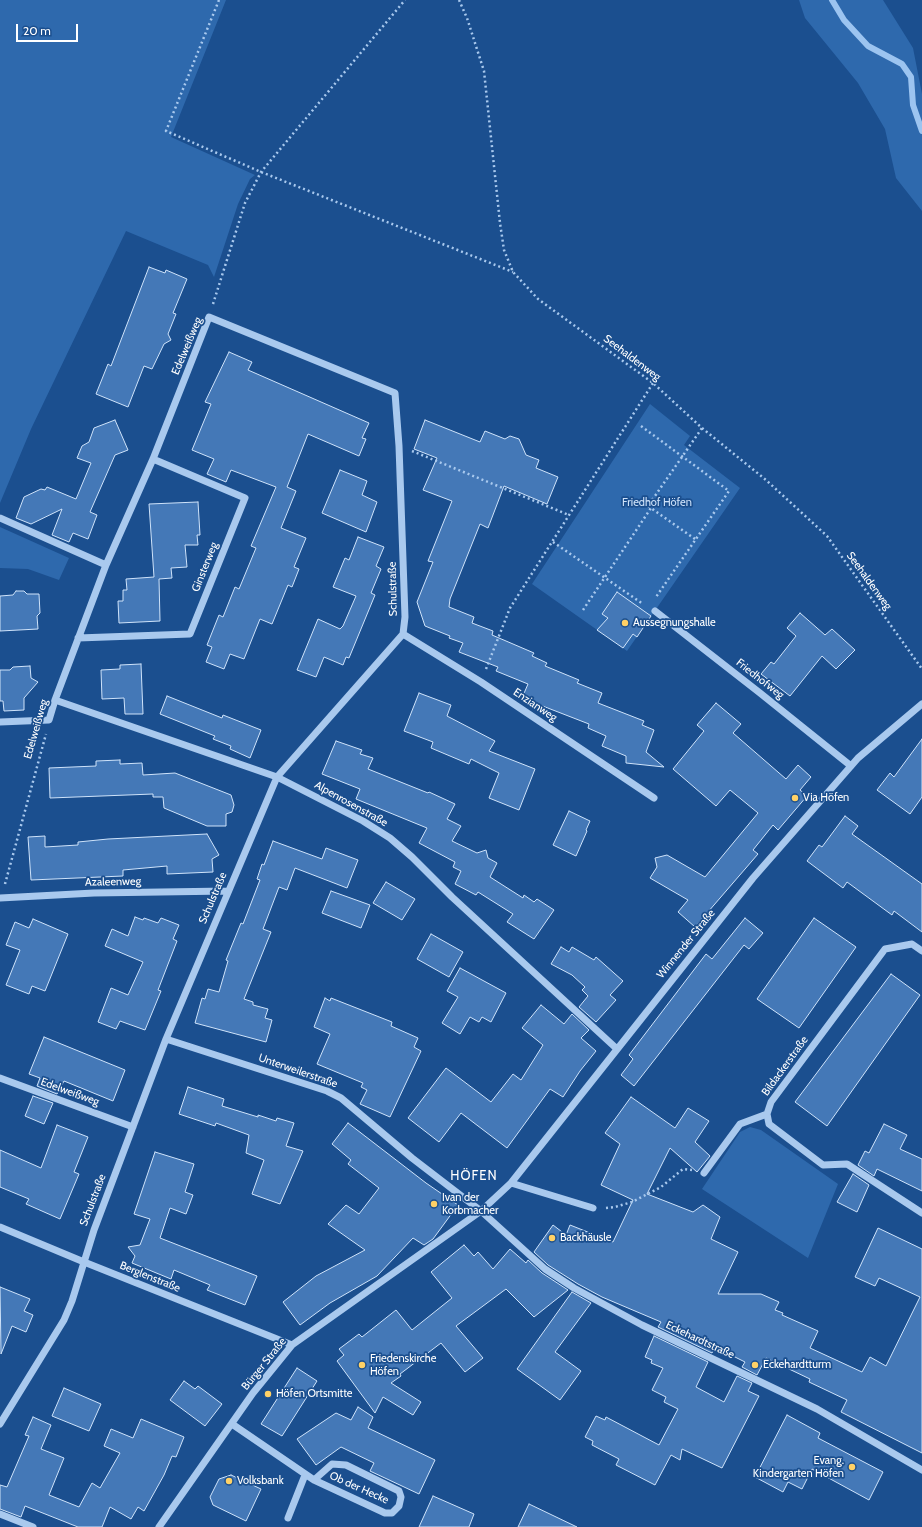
<!DOCTYPE html>
<meta charset="utf-8">
<style>
body{margin:0}
#map{position:relative;width:922px;height:1527px;overflow:hidden;background:#1b4f8f;font-family:Cabin,sans-serif}
canvas{display:block}
.scale{position:absolute;left:16px;top:24px;width:62px;height:18px;box-sizing:border-box;border:2px solid #fff;border-top:0;padding-left:5px;font-size:12px;line-height:14px;white-space:nowrap;color:#fff;-webkit-text-stroke:3px #1b4f8f;paint-order:stroke}
</style>
<div id="map">
<canvas width="922" height="1527"></canvas>
<div class="scale">20 m</div>
</div>
<script>
const ctx = document.querySelector('canvas').getContext('2d');
ctx.lineJoin = 'round';
function fill(path, color) {
  ctx.fillStyle = color;
  ctx.fill(path, 'evenodd');
}
function shape(rows) {
  const path = new Path2D();
  for (const r of rows) {
    path.moveTo(r[0], r[1]);
    for (let i = 2; i < r.length; i += 2) path.lineTo(r[i], r[i + 1]);
  }
  return path;
}
function trace(path, color, width, dash) {
  ctx.strokeStyle = color;
  ctx.lineWidth = width;
  ctx.lineCap = dash ? 'butt' : 'round';
  ctx.setLineDash(dash || []);
  ctx.stroke(path);
}
function write(font, color, halo, rows, align = 'center') {
  ctx.font = font + ' Cabin,sans-serif';
  ctx.lineWidth = 3.5;
  ctx.setLineDash([]);
  ctx.textBaseline = 'middle';
  ctx.strokeStyle = halo;
  ctx.fillStyle = color;
  for (const [text, x, y, turn = 0] of rows) {
    ctx.save();
    ctx.translate(x, y);
    ctx.rotate((+turn || 0) * Math.PI / 180);
    ctx.textAlign = isNaN(turn) ? turn : align;
    if (halo) ctx.strokeText(text, 0, 0);
    ctx.fillText(text, 0, 0);
    ctx.restore();
  }
}
const green = shape([
 [0,0,226,0,171,137,255,175,250,179,238,204,214,277,208,265,126,231,31,429,0,503],
 [799,0,883,0,913,48,922,94,922,211,896,178,885,129,858,83,805,18],
 [650,404,690,436,684,445,740,488,627,651,532,584],
 [0,527,69,558,59,580,28,569,0,568],
 [750,1127,761,1130,838,1184,808,1258,702,1189,740,1132]
]);
const stream = shape([
 [832,0,844,20,868,46,902,64,911,77,913,105,922,131]
]);
const building = shape([
 [149,267,165,273,166,270,187,279,173,313,176,314,168,334,171,340,164,344,152,369,144,366,128,407,96,394,108,364,111,366,149,267],
 [229,352,252,362,248,370,369,423,362,438,366,439,359,456,308,434,287,487,296,491,281,528,306,538,294,567,299,569,292,587,288,585,272,624,260,619,244,659,230,654,224,669,206,662,212,647,207,645,219,615,223,617,235,587,239,589,256,548,251,546,276,487,231,470,226,482,207,474,214,459,192,450,211,404,205,402,229,352],
 [115,420,128,450,115,455,90,512,97,515,88,539,73,533,69,542,52,535,62,509,31,524,16,518,24,497,41,489,45,490,47,487,76,499,91,463,77,458,82,446,89,442,94,428,115,420],
 [425,420,480,442,485,431,505,439,510,436,519,439,526,455,539,460,536,468,558,477,547,504,504,486,488,528,480,524,450,599,449,607,474,617,472,623,493,631,492,635,534,653,532,656,547,663,545,666,579,680,577,683,602,693,598,703,644,721,642,725,654,730,646,752,664,767,626,763,626,756,602,746,606,736,588,728,589,724,522,698,528,684,496,671,498,667,459,652,463,643,449,638,450,636,425,626,417,602,433,562,428,561,452,501,423,490,437,458,414,449,425,420],
 [340,470,367,481,362,495,377,502,366,532,322,513,340,470],
 [198,502,200,535,197,535,198,545,185,545,187,567,171,568,172,578,159,579,160,621,119,623,118,601,123,601,123,590,127,590,126,579,154,577,149,504,198,502],
 [358,537,384,547,376,566,381,569,371,593,375,595,349,658,346,657,343,665,324,657,316,677,297,670,318,619,340,629,343,626,356,596,333,587,345,558,349,560,358,537],
 [16,591,24,591,27,594,39,594,40,613,37,616,38,629,0,631,0,596,13,595,16,591],
 [617,592,651,616,637,637,633,634,623,648,597,630,608,618,602,614,617,592],
 [800,613,825,635,832,629,855,650,836,669,822,656,790,696,761,674,771,662,774,664,796,636,787,628,800,613],
 [141,664,143,714,125,714,124,698,102,699,101,670,120,669,120,665,141,664],
 [30,666,31,678,38,682,24,698,24,710,4,711,3,701,0,701,0,670,10,670,13,667,30,666],
 [419,693,451,705,447,716,495,741,489,751,535,769,519,810,489,798,499,773,471,759,469,764,431,748,433,742,404,731,419,693],
 [167,696,222,718,223,715,261,730,250,758,230,749,231,746,213,739,215,736,160,714,167,696],
 [716,703,741,724,733,733,786,779,798,765,811,777,800,790,807,796,778,830,773,825,753,850,758,854,695,927,678,912,688,900,650,878,657,867,655,858,667,855,705,877,758,813,730,790,716,806,673,769,704,731,697,725,716,703],
 [922,739,922,797,910,814,877,790,890,773,894,777,922,739],
 [336,741,362,750,360,754,373,758,368,769,428,793,429,792,455,804,447,819,461,826,452,841,477,853,486,850,488,858,497,863,490,877,523,898,524,895,534,902,537,899,554,910,534,939,507,922,513,914,478,892,476,895,455,884,461,871,453,867,455,862,419,843,427,828,356,799,360,789,322,774,336,741],
 [120,760,120,764,142,763,143,775,175,773,231,795,234,805,232,812,226,814,226,826,207,826,164,808,163,797,153,797,153,794,50,798,49,768,96,766,96,761,120,760],
 [569,811,590,821,586,830,587,831,576,856,553,845,569,811],
 [845,816,858,826,852,834,922,884,922,932,894,911,892,915,847,882,843,888,807,861,819,845,822,847,845,816],
 [207,834,219,855,212,859,213,872,167,874,167,866,123,870,123,876,31,880,28,837,45,836,45,847,78,845,78,842,108,839,207,834],
 [273,841,322,859,326,848,358,860,347,888,295,868,287,890,279,887,263,929,271,932,244,999,253,1002,253,1005,268,1009,265,1018,272,1020,266,1042,195,1023,202,998,205,999,208,989,219,992,228,961,226,960,241,923,243,924,260,880,257,879,262,864,264,865,273,841],
 [386,882,415,899,402,920,373,903,386,882],
 [331,891,370,905,361,928,322,913,331,891],
 [135,917,143,920,144,918,158,923,161,918,179,925,173,939,177,941,158,990,161,991,145,1030,120,1021,116,1029,98,1022,111,988,128,995,143,962,105,946,112,929,128,936,135,917],
 [745,918,763,933,749,949,744,945,634,1086,621,1075,633,1059,629,1055,706,954,712,959,745,918],
 [814,918,856,947,799,1028,757,999,814,918],
 [33,919,68,934,45,991,32,986,29,994,6,985,20,950,6,945,15,922,29,928,33,919],
 [431,934,463,952,449,977,417,959,431,934],
 [561,947,569,952,572,947,594,960,596,957,623,981,610,995,616,1000,596,1022,579,1007,588,996,582,990,585,987,572,975,551,964,561,947],
 [460,968,506,993,491,1022,482,1017,479,1022,470,1017,460,1034,442,1023,458,997,447,991,460,968],
 [891,974,920,995,827,1126,795,1102,891,974],
 [325,998,330,1001,331,998,392,1022,391,1026,418,1038,414,1047,421,1051,390,1117,360,1104,367,1090,361,1087,363,1083,317,1064,330,1034,314,1027,325,998],
 [541,1005,564,1024,572,1014,589,1030,581,1038,596,1051,580,1071,563,1097,550,1089,507,1148,461,1113,439,1142,408,1118,446,1068,491,1102,513,1074,521,1080,543,1045,522,1028,541,1005],
 [44,1037,125,1070,113,1101,64,1081,57,1094,37,1086,40,1078,29,1074,44,1037],
 [188,1087,224,1099,222,1106,258,1117,258,1115,276,1121,277,1118,294,1123,286,1146,303,1151,280,1204,252,1194,264,1160,246,1153,249,1135,216,1123,215,1126,179,1114,188,1087],
 [33,1096,53,1103,44,1124,25,1116,33,1096],
 [631,1097,675,1128,688,1108,709,1121,695,1142,710,1156,697,1172,670,1148,647,1194,693,1212,703,1205,720,1217,711,1239,738,1252,718,1294,761,1294,779,1302,775,1310,783,1313,782,1315,818,1331,810,1348,862,1372,870,1357,886,1366,920,1297,879,1278,875,1286,855,1277,878,1228,922,1249,922,1453,841,1412,847,1400,809,1382,810,1379,766,1358,757,1375,742,1367,745,1362,715,1347,712,1353,658,1327,661,1322,602,1297,578,1284,548,1265,534,1252,553,1225,566,1235,570,1225,613,1242,633,1200,601,1185,620,1144,605,1133,631,1097],
 [348,1123,426,1183,458,1205,433,1239,424,1245,413,1238,377,1276,330,1303,300,1325,283,1302,316,1276,365,1250,328,1224,346,1205,359,1214,379,1188,348,1164,351,1160,332,1144,348,1123],
 [884,1124,907,1135,900,1149,922,1159,922,1191,877,1169,874,1176,858,1165,865,1151,869,1153,884,1124],
 [57,1125,88,1137,74,1172,79,1174,60,1219,26,1204,29,1199,0,1187,0,1150,41,1168,57,1125],
 [155,1152,194,1164,185,1192,193,1195,186,1214,170,1208,160,1238,257,1276,245,1305,207,1290,210,1285,174,1270,171,1279,132,1263,135,1256,128,1247,140,1245,150,1219,134,1214,155,1152],
 [853,1174,869,1185,857,1212,837,1202,853,1174],
 [464,1245,474,1256,478,1252,493,1269,510,1249,526,1263,528,1260,542,1273,568,1290,534,1317,506,1289,456,1326,483,1358,465,1372,441,1343,400,1374,401,1376,391,1383,421,1402,413,1415,383,1397,375,1413,337,1361,344,1355,339,1349,359,1334,362,1337,396,1310,412,1330,452,1298,431,1272,464,1245],
 [0,1287,30,1299,24,1311,33,1315,26,1332,12,1326,1,1354,0,1287],
 [572,1292,591,1303,555,1352,581,1371,560,1400,517,1369,572,1292],
 [654,1336,708,1362,696,1387,724,1402,737,1376,752,1383,748,1391,759,1396,722,1468,682,1449,680,1460,671,1455,655,1485,616,1465,619,1459,592,1445,593,1441,585,1437,596,1416,605,1420,606,1417,659,1445,678,1409,664,1402,666,1397,652,1390,663,1368,651,1363,652,1360,645,1357,654,1336],
 [297,1368,317,1381,282,1436,261,1424,297,1368],
 [184,1381,195,1389,198,1386,222,1404,205,1426,170,1400,184,1381],
 [64,1388,101,1404,89,1431,52,1416,64,1388],
 [358,1407,373,1417,368,1428,435,1460,419,1494,370,1471,374,1463,341,1447,316,1465,297,1439,336,1413,351,1420,358,1407],
 [787,1415,820,1433,818,1438,883,1472,869,1500,812,1469,802,1489,788,1482,783,1492,755,1477,787,1415],
 [33,1417,51,1425,41,1449,64,1458,49,1495,79,1507,92,1483,100,1488,120,1453,104,1446,111,1429,133,1438,141,1419,184,1437,176,1457,172,1456,164,1475,144,1511,138,1507,131,1519,110,1507,102,1527,78,1527,25,1506,21,1517,0,1509,0,1485,7,1487,29,1436,25,1435,33,1417],
 [231,1475,261,1489,246,1521,213,1505,210,1497,219,1479,231,1475],
 [433,1496,474,1514,469,1527,419,1527,433,1496],
 [529,1504,577,1527,518,1527,529,1504]
]);
const path = shape([
 [219,0,166,131,261,172,513,272],
 [459,0,467,18,484,71,500,223,504,250,513,272,538,299,653,383,702,428,766,480,827,536,922,669],
 [213,304,245,203,261,172,405,0],
 [641,426,729,491,656,597],
 [412,451,569,515],
 [695,539,648,506,702,428],
 [553,542,643,604],
 [583,610,651,508],
 [486,669,510,608,653,383],
 [5,884,46,734],
 [606,1208,615,1207,632,1202,661,1187,683,1169,692,1170]
]);
const minor = shape([
 [0,518,106,565],
 [655,611,760,693,851,766],
 [403,634,481,682,654,798],
 [78,638,190,634,245,498,153,459],
 [55,700,277,777,363,821,390,838,412,857,452,897,617,1049],
 [0,722,49,720,55,700,106,565,153,459,209,317,395,393,399,446,405,617,403,634,277,777,166,1039,94,1230,72,1301,64,1320,0,1424],
 [0,898,94,893,228,891],
 [922,951,912,944,885,949,771,1102,767,1114,769,1124,823,1165,847,1164,922,1213],
 [166,1039,327,1091,341,1098,412,1158,481,1211,545,1269,574,1288,642,1325,817,1409,922,1470],
 [0,1078,133,1127],
 [704,1173,740,1124,767,1114],
 [511,1183,593,1208],
 [0,1227,84,1262,292,1345],
 [232,1424,314,1480,385,1513,392,1513,399,1506,401,1497,399,1491,346,1465,332,1464,314,1480],
 [0,1514,33,1527],
 [288,1518,305,1475],
 [159,1527,253,1393,292,1345,481,1211,511,1183,753,878,858,758,922,704]
]);
const markers = [
 [625,623,4,"#ffd166"],
 [795,798,4,"#ffd166"],
 [434,1204,4,"#ffd166"],
 [552,1238,4,"#ffd166"],
 [362,1365,4,"#ffd166"],
 [755,1365,4,"#ffd166"],
 [268,1394,4,"#ffd166"],
 [852,1467,4,"#ffd166"],
 [229,1481,4,"#ffd166"]
];
const streetNames = [
 ["Edelweißweg",187,346,-67],
 ["Seehaldenweg",632,358,37],
 ["Ginsterweg",205,567,-68],
 ["Seehaldenweg",869,581,54],
 ["Schulstraße",393,589,-91],
 ["Friedhofweg",760,679,38],
 ["Enzianweg",535,705,34],
 ["Edelweißweg",36,729,-74],
 ["Alpenrosenstraße",351,804,29],
 ["Azaleenweg",113,882,-1],
 ["Schulstraße",213,898,-67],
 ["Winnender Straße",686,944,-51],
 ["Bildackerstraße",785,1066,-54],
 ["Unterweilerstraße",298,1071,19],
 ["Edelweißweg",70,1092,20],
 ["Schulstraße",93,1200,-69],
 ["Berglenstraße",150,1277,22],
 ["Eckehardtstraße",700,1340,25],
 ["Bürger Straße",264,1364,-51],
 ["Ob der Hecke",359,1488,24]
];
const parkNames = [
 ["Friedhof Höfen",657,503]
];
const poiNames = [
 ["Aussegnungshalle",633,623],
 ["Via Höfen",803,798],
 ["Ivan der",442,1198],
 ["Korbmacher",442,1211],
 ["Backhäusle",560,1238],
 ["Friedenskirche",370,1359],
 ["Höfen",370,1372],
 ["Eckehardtturm",763,1365],
 ["Höfen Ortsmitte",276,1394],
 ["Evang.",844,1461,"right"],
 ["Kindergarten Höfen",844,1474,"right"],
 ["Volksbank",237,1481]
];
const quarterNames = [
 ["HÖFEN",474,1176]
];
fill(green, '#2e69ad');
trace(stream, '#9cc4f0', 6);
fill(building, '#4478b7');
trace(building, '#cfe3fa', 1);
trace(path, '#a9c9ee', 2.5, [2, 3]);
trace(minor, '#a9c9ee', 7);
for (const [x, y, r, color] of markers) {
  const dot = new Path2D();
  dot.arc(x, y, r, 0, 2 * Math.PI);
  ctx.fillStyle = color;
  ctx.fill(dot);
  trace(dot, '#1b4f8f', 1.5);
}
write('11px', '#fff', '#1b4f8f', streetNames);
write('11px', '#cfe3fa', '#1b4f8f', parkNames);
write('11px', '#fff', '#1b4f8f', poiNames, 'left');
ctx.letterSpacing = '1px';
write('13px', '#fff', '#1b4f8f', quarterNames);
ctx.letterSpacing = '0px';
</script>
